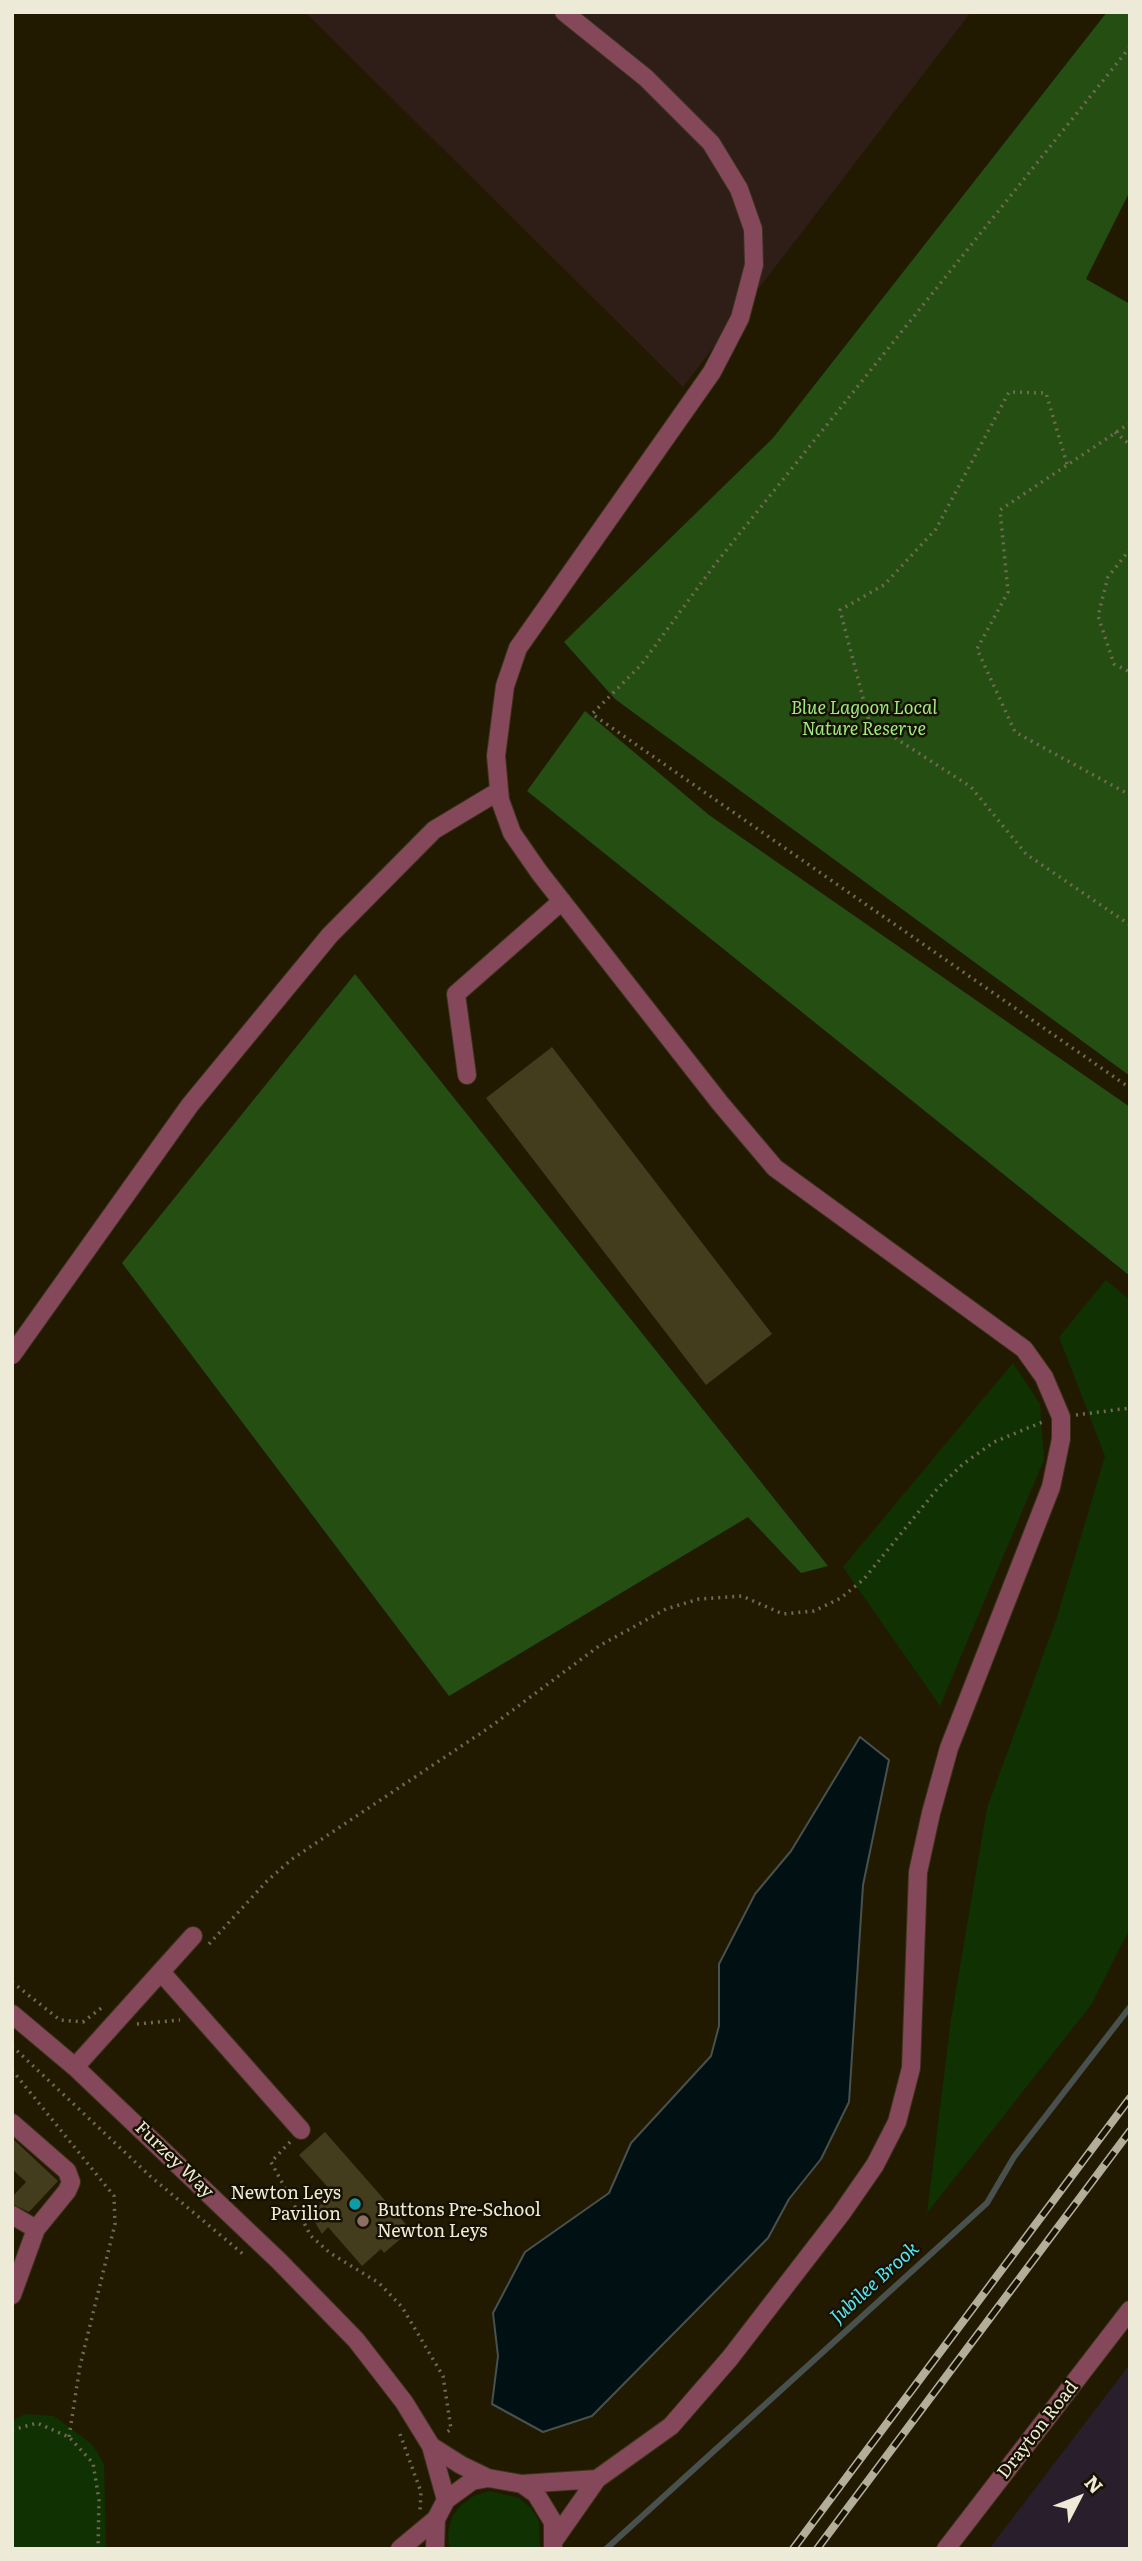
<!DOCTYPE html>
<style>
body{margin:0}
#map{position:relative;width:1142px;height:2561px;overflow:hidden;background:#221a00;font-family:Literata,serif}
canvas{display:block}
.frame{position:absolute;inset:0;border:14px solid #eeead8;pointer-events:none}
.north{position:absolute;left:1044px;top:2463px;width:70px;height:70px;-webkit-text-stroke:5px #171200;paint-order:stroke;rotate:48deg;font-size:19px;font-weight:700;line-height:28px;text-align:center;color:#eeead8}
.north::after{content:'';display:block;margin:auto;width:24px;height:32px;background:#eeead8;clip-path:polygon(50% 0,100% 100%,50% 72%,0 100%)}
</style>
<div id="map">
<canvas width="1142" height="2561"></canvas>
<div class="frame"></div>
<div class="north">N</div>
</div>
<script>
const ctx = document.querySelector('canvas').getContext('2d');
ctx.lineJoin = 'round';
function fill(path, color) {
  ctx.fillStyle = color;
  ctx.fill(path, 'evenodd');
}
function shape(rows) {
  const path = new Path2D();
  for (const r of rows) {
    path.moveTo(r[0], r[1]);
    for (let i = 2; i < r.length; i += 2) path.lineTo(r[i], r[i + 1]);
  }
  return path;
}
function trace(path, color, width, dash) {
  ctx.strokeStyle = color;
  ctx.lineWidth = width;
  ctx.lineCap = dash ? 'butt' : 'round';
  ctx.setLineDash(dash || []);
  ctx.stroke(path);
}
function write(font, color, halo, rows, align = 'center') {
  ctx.font = font + ' Literata,serif';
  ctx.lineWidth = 5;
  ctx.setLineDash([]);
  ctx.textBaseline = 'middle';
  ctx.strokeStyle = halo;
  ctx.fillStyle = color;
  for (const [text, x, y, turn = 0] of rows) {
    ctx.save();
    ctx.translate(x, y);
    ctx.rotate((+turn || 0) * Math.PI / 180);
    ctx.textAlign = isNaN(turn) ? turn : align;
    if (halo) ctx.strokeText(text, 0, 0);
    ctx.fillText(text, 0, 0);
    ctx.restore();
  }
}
const industrial = shape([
 [305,12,971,12,683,387]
]);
const education = shape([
 [1130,2364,1130,2549,989,2549]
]);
const green = shape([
 [1106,1280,1130,1300,1130,1928,1091,2005,927,2213,951,2019,987,1808,1056,1620,1105,1456,1059,1337],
 [1013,1363,1040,1404,1044,1460,940,1706,843,1567],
 [25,2414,54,2416,93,2445,104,2464,106,2549,12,2549,12,2421],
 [489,2491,519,2498,531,2508,539,2521,540,2549,449,2549,448,2532,452,2517,461,2505,474,2496]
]);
const forest = shape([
 [1107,12,1130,12,1130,191,1086,279,1130,304,1130,1076,615,699,564,642,773,438],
 [585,711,709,815,1130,1107,1130,1276,527,791],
 [355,974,828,1566,801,1573,748,1517,449,1696,122,1263]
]);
const water = shape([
 [860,1737,889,1760,863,1885,849,2102,821,2159,789,2199,768,2238,592,2416,543,2432,492,2404,498,2356,493,2313,525,2252,609,2193,631,2143,711,2056,719,2026,719,1964,755,1894,791,1851,860,1737]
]);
const stream = shape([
 [606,2549,987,2203,1014,2157,1130,2007]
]);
const building = shape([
 [552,1047,772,1334,706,1385,486,1098],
 [325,2132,411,2230,384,2253,381,2249,362,2266,328,2227,322,2234,310,2214,333,2193,299,2155],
 [12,2138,58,2181,29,2212,12,2204,12,2197,26,2182,12,2169]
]);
const path = shape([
 [1130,47,716,563,641,665,592,714,1130,1088],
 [1130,423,1000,510,1008,592,977,649,1015,732,1130,795],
 [1115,432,1130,445],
 [1067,464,1046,393,1009,392,936,529,884,585,840,610,869,721,971,787,1026,854,1130,925],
 [1130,549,1108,577,1098,616,1114,664,1130,672],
 [1076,1415,1130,1408],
 [209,1944,267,1881,292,1859,490,1727,599,1646,666,1609,699,1599,742,1596,783,1614,814,1611,841,1598,864,1579,938,1488,963,1464,994,1442,1045,1421],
 [12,1982,60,2020,83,2022,104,2006],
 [137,2024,180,2020],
 [12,2046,150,2176,244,2255],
 [12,2070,114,2196,115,2224,80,2366,69,2437],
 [290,2142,271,2162,311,2236,330,2253,379,2283,402,2307,443,2376,451,2429,445,2434],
 [12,2430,37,2423,69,2437,93,2463,99,2500,98,2549],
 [400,2434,421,2492,420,2510]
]);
const minor = shape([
 [564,12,646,78,711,143,739,189,753,229,754,265,740,318,712,372,518,648,505,686,496,756,500,800,512,833,539,872,720,1103,775,1168,1024,1349,1044,1377,1061,1417,1061,1439,1051,1487,949,1748,931,1813,918,1872,911,2068,897,2122,875,2165,841,2214,730,2358,671,2426,597,2479],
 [467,1075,456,994,562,901],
 [12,1355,190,1105,330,935,434,830,499,791],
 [161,1972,301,2130],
 [12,2014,75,2067,279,2261,356,2340,404,2402,431,2446,446,2500],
 [75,2067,193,1936],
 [12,2123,67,2171,71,2182,67,2191,36,2229,12,2295],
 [12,2215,36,2229],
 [431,2446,461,2465,488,2478],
 [522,2484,597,2479,555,2539],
 [400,2549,436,2519],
 [435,2549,436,2519,446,2500,472,2481,488,2478,522,2484,536,2494,553,2522,553,2549],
 [946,2549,1130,2310]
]);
const rail = shape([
 [793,2549,1130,2098],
 [817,2549,1130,2131]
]);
const markers = [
 [355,2204,7,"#0f9aa8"],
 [363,2221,7,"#8d6e63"]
];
const parkNames = [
 ["Blue Lagoon Local",864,709],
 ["Nature Reserve",864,730]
];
const streetNames = [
 ["Furzey Way",174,2160,44],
 ["Drayton Road",1038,2430,-52]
];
const poiNames = [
 ["Newton Leys",341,2194],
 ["Pavilion",341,2215],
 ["Buttons Pre-School",377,2211,"left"],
 ["Newton Leys",377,2232,"left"]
];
const waterNames = [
 ["Jubilee Brook",875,2283,-42]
];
fill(industrial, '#2f1d18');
fill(education, '#281e2c');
fill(green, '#103101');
fill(forest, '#254e12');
fill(water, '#011013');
trace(water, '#48514e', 2);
trace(stream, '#48514e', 6);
fill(building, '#433c1d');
trace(minor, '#3a331a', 20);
trace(path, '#706a53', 3.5, [2, 5]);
trace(minor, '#84485a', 18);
trace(rail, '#b3ae9a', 8);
trace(rail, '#171200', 5, [16]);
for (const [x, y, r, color] of markers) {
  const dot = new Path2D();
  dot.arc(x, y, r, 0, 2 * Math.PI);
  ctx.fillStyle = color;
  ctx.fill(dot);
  trace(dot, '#171200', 2.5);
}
write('italic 18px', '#9fea83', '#171200', parkNames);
write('18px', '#eeead8', '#171200', streetNames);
write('18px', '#eeead8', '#171200', poiNames, 'right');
write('italic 19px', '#56e6fa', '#171200', waterNames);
</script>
